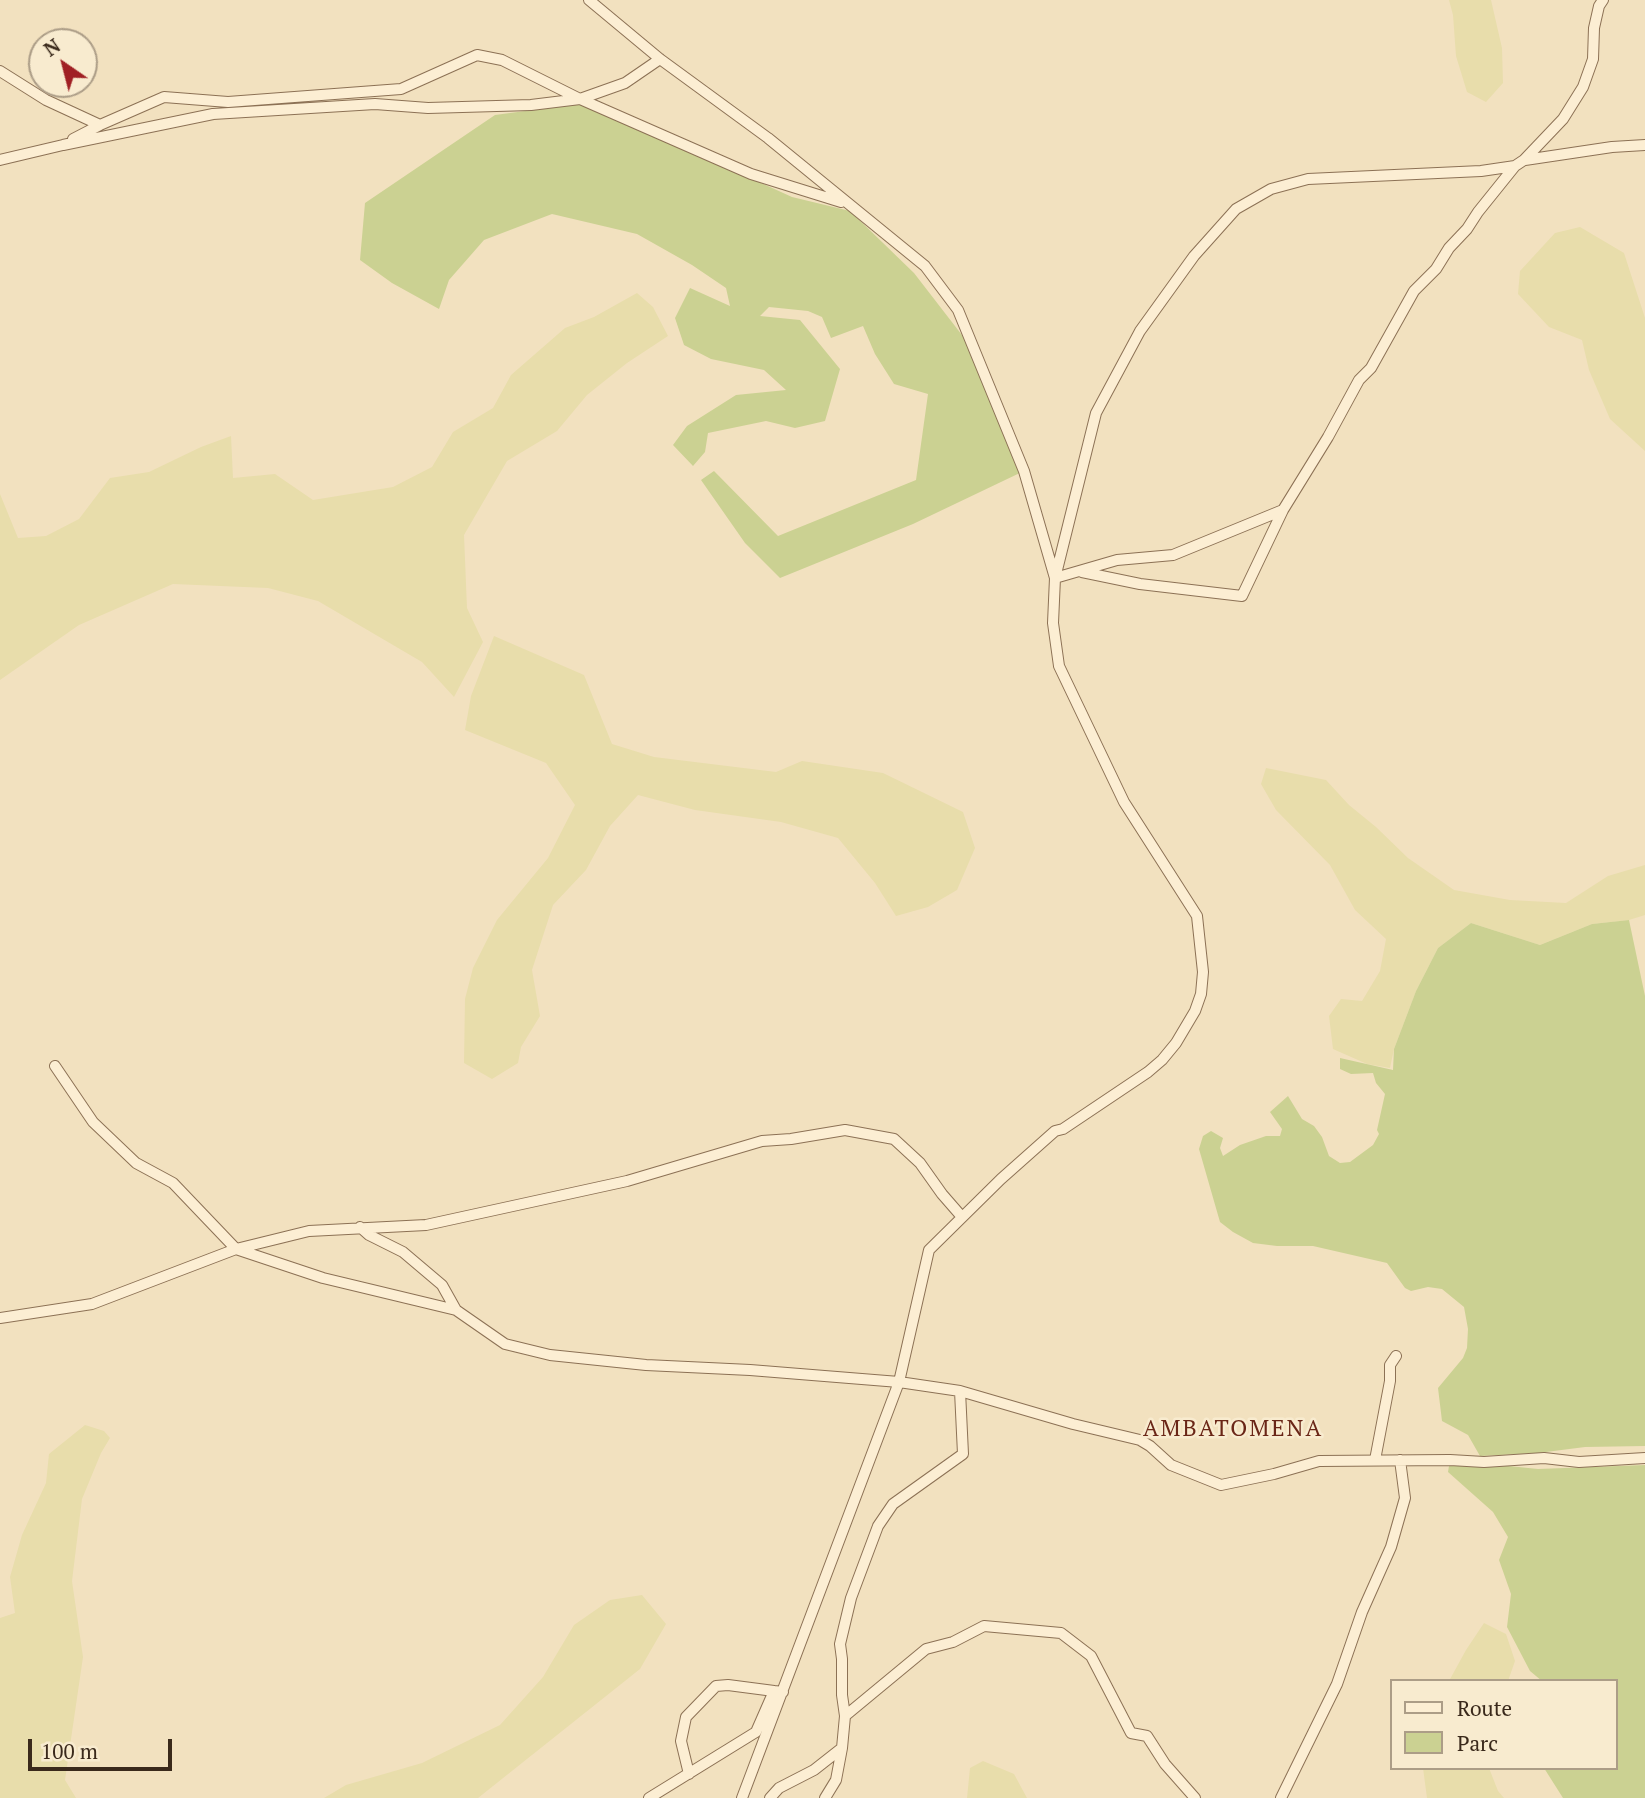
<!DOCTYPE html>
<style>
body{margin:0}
#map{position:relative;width:1645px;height:1798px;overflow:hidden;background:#f2e1bf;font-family:"PT Serif",serif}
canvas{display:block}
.legend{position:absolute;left:1390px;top:1679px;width:228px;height:91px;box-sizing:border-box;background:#f8ebcf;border:2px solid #ac9d87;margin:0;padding:9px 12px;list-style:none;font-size:21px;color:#3a291b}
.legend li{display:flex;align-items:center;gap:14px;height:35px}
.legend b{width:35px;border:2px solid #ac9d87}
.north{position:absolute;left:28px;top:28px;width:70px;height:70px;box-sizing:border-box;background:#f8ebcf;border:2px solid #ac9d87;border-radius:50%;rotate:325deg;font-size:19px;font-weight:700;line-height:28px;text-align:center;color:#3a291b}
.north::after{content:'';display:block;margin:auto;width:24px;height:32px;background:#a02024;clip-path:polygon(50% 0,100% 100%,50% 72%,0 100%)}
.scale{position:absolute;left:28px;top:1739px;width:144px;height:32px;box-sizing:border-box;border:4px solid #3a291b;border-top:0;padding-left:9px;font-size:21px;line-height:24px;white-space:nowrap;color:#3a291b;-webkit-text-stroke:5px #f8ebcf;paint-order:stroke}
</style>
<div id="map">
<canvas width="1645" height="1798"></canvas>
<ul class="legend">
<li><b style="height:9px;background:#fceed3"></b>Route</li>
<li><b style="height:19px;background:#cbd192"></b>Parc</li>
</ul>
<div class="north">N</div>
<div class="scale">100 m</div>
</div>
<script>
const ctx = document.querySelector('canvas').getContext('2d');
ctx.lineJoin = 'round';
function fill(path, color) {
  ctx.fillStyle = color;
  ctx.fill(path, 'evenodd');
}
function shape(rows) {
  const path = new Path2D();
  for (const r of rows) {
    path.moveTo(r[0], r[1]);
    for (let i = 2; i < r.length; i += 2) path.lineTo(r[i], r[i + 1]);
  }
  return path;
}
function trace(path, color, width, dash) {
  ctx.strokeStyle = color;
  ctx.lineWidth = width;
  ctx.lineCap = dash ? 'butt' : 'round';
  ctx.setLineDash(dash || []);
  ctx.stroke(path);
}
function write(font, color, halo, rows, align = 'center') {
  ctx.font = font + ' "PT Serif",serif';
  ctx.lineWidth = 5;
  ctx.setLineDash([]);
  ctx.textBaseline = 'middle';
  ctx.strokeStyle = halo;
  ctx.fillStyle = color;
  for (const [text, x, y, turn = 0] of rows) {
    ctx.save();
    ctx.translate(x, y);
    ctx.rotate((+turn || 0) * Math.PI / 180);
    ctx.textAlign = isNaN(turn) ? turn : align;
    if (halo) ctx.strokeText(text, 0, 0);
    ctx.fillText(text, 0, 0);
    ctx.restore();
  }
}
const farmland = shape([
 [1449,0,1491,0,1502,48,1503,83,1486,102,1467,92,1456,56,1453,15],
 [1580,227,1624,253,1645,318,1645,451,1610,419,1589,370,1582,340,1549,327,1518,294,1520,271,1555,233],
 [637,293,653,307,668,336,627,363,587,395,557,431,507,461,464,535,467,608,483,642,454,697,422,662,318,601,268,588,173,584,79,625,0,680,0,494,18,538,46,536,79,519,110,478,149,472,201,447,231,436,233,478,275,474,313,500,393,487,432,467,453,432,493,408,511,375,565,328,594,317],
 [494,636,584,675,612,744,654,757,776,772,802,761,883,773,963,812,975,848,957,890,928,907,896,916,875,883,838,838,781,822,695,810,638,795,610,826,586,870,553,905,532,970,540,1016,521,1047,518,1063,492,1079,464,1063,465,999,473,968,497,920,548,858,575,805,546,763,465,730,471,696],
 [1266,768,1326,780,1349,805,1376,827,1408,858,1454,890,1510,900,1566,903,1608,876,1645,865,1645,915,1629,920,1592,924,1540,945,1471,923,1438,948,1416,991,1394,1049,1390,1068,1367,1064,1333,1049,1329,1016,1341,999,1362,1001,1380,971,1386,939,1355,910,1330,865,1276,810,1261,784],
 [85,1425,104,1431,110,1438,101,1453,82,1499,72,1581,83,1657,65,1780,76,1798,0,1798,0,1618,15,1613,10,1577,22,1535,46,1483,49,1454],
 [642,1595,666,1624,640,1669,478,1798,324,1798,346,1785,422,1763,500,1725,543,1677,574,1625,610,1600],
 [1484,1623,1506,1634,1515,1661,1508,1681,1449,1681,1466,1650],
 [983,1761,1014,1774,1027,1798,967,1798,970,1768],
 [1423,1768,1489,1768,1498,1791,1504,1798,1427,1798]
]);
const green = shape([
 [585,103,792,197,850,211,914,273,965,339,1024,471,913,524,780,578,745,543,701,480,714,471,778,536,916,480,928,394,894,384,875,354,863,326,831,338,822,317,808,311,769,307,760,316,800,320,840,369,825,421,795,428,766,421,708,433,705,452,693,466,673,445,687,426,736,395,786,390,764,370,711,359,684,345,675,318,690,288,730,306,726,288,692,265,637,234,552,214,484,240,449,280,439,309,392,283,360,260,365,203,495,115],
 [1629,920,1645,996,1645,1446,1585,1447,1538,1453,1480,1456,1468,1435,1442,1421,1438,1388,1463,1358,1467,1348,1468,1329,1464,1307,1442,1289,1428,1287,1411,1291,1405,1288,1387,1263,1313,1246,1277,1246,1253,1243,1233,1232,1220,1222,1199,1149,1203,1136,1211,1131,1223,1138,1220,1148,1223,1156,1240,1145,1266,1136,1280,1136,1282,1129,1270,1112,1288,1096,1302,1119,1314,1126,1322,1137,1329,1156,1340,1163,1350,1162,1373,1145,1379,1134,1377,1130,1385,1094,1376,1083,1373,1073,1351,1074,1340,1069,1340,1058,1393,1070,1394,1049,1416,991,1438,948,1471,923,1540,945,1592,924],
 [1450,1460,1538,1469,1645,1465,1645,1798,1563,1798,1544,1768,1615,1768,1615,1681,1542,1681,1530,1671,1507,1627,1511,1594,1499,1560,1508,1537,1493,1512,1448,1472]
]);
const minor = shape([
 [589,0,660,59,768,138,925,266,958,310,1024,471,1055,578,1117,560,1173,555,1283,510],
 [0,71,46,100,100,125],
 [73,139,100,125,164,97,228,102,401,89,477,55,502,60,580,99,625,83,660,59],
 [0,160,63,145,213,114,375,104,428,108,531,105,580,99,751,174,841,202],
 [1525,160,1612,147,1645,145],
 [1082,572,1140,584,1242,596,1283,510,1328,437,1359,380,1371,368,1414,291,1436,269,1449,248,1467,229,1478,212,1515,166],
 [55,1066,93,1122,136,1163,173,1183,236,1249,309,1231,426,1225,627,1181,762,1141,791,1139,845,1130,894,1139,920,1163,942,1194,962,1217],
 [360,1227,369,1235,403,1252,442,1285,456,1310],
 [0,1318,92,1304,236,1249,323,1278,456,1310,505,1344,550,1355,646,1365,750,1370,899,1382,960,1391,1073,1424,1140,1440,1150,1446,1171,1465,1221,1485,1274,1474,1319,1461,1450,1460,1484,1462,1544,1458,1579,1462,1645,1458],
 [1375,1460,1390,1381,1390,1365,1396,1356],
 [845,1716,926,1649,953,1642,984,1626,1061,1633,1091,1656,1131,1733,1147,1736,1165,1764,1195,1798],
 [689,1774,681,1741,686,1717,716,1686,728,1685,774,1691],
 [649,1798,756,1732,774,1691,783,1692],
 [742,1798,899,1382,929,1250,1001,1179,1055,1131,1063,1129,1148,1072,1162,1060,1176,1043,1195,1011,1201,994,1203,972,1197,916,1124,802,1059,666,1053,623,1055,578,1096,413,1140,331,1194,256,1236,209,1271,189,1308,179,1481,171,1515,166,1524,160,1563,119,1583,87,1593,59,1594,28,1599,6,1603,0],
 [770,1798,779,1788,814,1770,842,1748],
 [825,1798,836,1780,842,1748,845,1716,842,1695,842,1659,840,1644,851,1598,878,1526,893,1504,963,1454,960,1391],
 [1281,1798,1337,1684,1362,1612,1391,1547,1405,1498,1400,1460]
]);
const neighbourhoodNames = [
 ["AMBATOMENA",1233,1429]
];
fill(farmland, '#e8ddab');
fill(green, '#cbd192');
trace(minor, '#8c7155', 12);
trace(minor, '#fceed3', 10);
ctx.letterSpacing = '2px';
write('23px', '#6a2617', '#f8ebcf', neighbourhoodNames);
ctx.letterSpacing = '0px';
</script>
